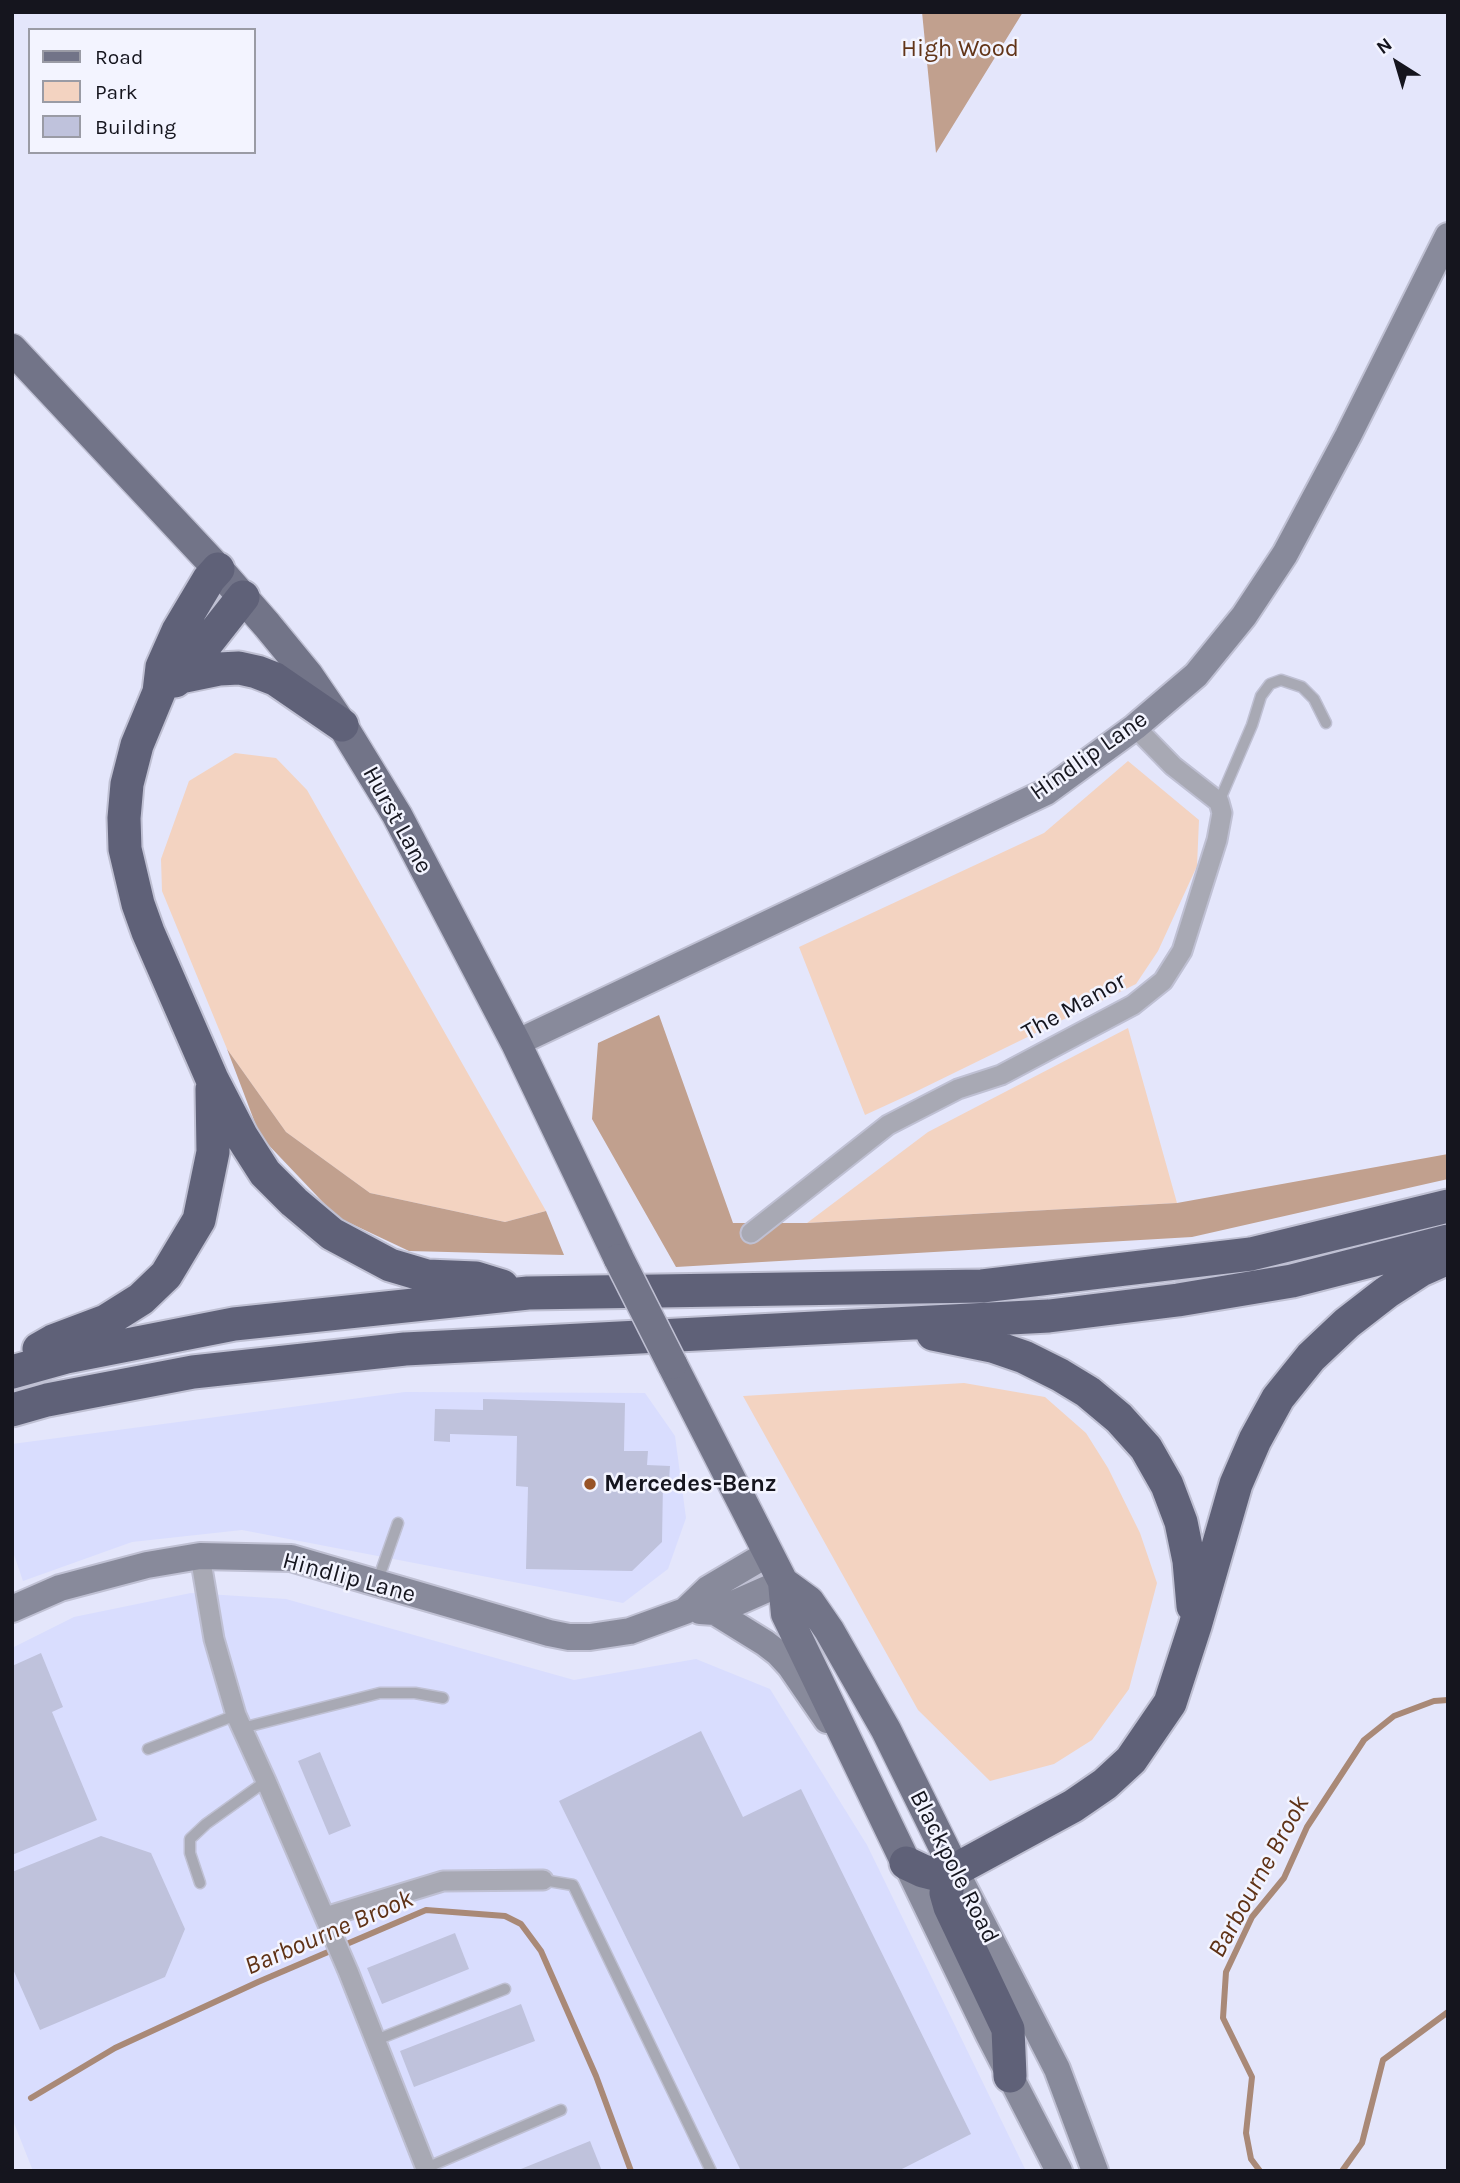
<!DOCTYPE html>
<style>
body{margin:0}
#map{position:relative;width:1460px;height:2183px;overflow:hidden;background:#e4e6fb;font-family:Karla,sans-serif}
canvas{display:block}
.frame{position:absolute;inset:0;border:14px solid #15151e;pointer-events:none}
.legend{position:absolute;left:28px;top:28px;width:228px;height:126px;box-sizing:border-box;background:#f3f4ff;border:2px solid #9a9ba5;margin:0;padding:9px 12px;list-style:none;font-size:21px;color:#15151e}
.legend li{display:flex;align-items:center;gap:14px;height:35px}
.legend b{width:35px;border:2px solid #9a9ba5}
.north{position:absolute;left:1362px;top:28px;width:70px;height:70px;-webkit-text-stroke:5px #f3f4ff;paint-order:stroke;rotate:323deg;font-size:19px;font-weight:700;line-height:28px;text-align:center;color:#15151e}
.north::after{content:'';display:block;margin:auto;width:24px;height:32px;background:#15151e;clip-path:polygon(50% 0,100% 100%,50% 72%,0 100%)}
</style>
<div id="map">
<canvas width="1460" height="2183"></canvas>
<div class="frame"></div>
<ul class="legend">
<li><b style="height:9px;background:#727488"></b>Road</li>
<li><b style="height:19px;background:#f3d3c1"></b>Park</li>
<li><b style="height:19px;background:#bfc2dc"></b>Building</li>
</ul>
<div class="north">N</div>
</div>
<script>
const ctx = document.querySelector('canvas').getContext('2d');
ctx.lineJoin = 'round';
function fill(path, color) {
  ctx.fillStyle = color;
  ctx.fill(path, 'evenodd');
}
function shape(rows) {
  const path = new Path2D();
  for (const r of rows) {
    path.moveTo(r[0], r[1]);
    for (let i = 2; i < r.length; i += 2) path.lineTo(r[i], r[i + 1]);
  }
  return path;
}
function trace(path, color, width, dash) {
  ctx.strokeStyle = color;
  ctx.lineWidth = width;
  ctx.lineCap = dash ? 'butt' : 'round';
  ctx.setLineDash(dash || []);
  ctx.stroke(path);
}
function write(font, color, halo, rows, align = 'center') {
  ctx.font = font + ' Karla,sans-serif';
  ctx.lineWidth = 5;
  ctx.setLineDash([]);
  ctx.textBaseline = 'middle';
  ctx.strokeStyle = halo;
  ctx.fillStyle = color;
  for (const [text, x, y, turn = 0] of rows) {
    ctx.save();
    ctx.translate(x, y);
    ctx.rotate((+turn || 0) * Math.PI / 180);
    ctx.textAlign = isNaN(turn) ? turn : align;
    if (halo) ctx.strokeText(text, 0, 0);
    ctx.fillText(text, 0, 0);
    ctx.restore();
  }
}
const built = shape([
 [405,1392,645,1393,675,1436,686,1518,668,1569,623,1603,242,1530,132,1542,23,1581,12,1549,12,1444],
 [191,1593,286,1599,574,1680,696,1659,770,1689,867,1845,1026,2171,33,2171,12,2118,12,1648,74,1617]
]);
const green = shape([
 [235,753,276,758,307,790,546,1211,505,1222,370,1193,286,1132,227,1049,162,891,161,859,189,781],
 [1128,761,1199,820,1197,866,1158,951,1136,984,915,1092,865,1115,799,947,1044,833],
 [1128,1028,1177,1203,807,1223,928,1132],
 [964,1383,1045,1397,1086,1433,1108,1468,1140,1533,1157,1583,1129,1689,1092,1740,1054,1764,990,1781,918,1710,743,1396]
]);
const forest = shape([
 [922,12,1023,12,936,153],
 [659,1015,733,1223,807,1223,1177,1203,1448,1154,1448,1179,1192,1237,676,1267,592,1119,598,1043],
 [227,1049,286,1132,370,1193,505,1222,546,1211,564,1255,409,1251,337,1217,260,1136]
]);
const stream = shape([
 [31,2098,115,2048,258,1982,426,1910,505,1916,521,1924,541,1951,596,2076,631,2171],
 [1260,2171,1251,2159,1246,2133,1252,2077,1223,2018,1226,1972,1252,1917,1284,1878,1307,1827,1364,1740,1394,1716,1434,1701,1448,1700],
 [1342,2171,1362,2143,1383,2060,1448,2012]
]);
const building = shape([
 [483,1399,625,1403,624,1451,648,1451,647,1465,670,1466,669,1481,663,1481,662,1542,632,1571,526,1569,528,1487,516,1486,517,1436,450,1434,450,1442,434,1441,435,1409,483,1410],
 [41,1653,63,1707,52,1712,97,1820,12,1855,12,1666],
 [701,1731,743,1817,801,1789,971,2134,898,2171,741,2171,559,1801],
 [320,1752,351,1826,329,1835,298,1761],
 [101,1836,151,1853,185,1929,165,1977,40,2030,12,1967,12,1872],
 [455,1933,469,1969,382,2004,367,1968],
 [521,2004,535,2041,414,2087,400,2051],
 [590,2141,602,2171,516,2171]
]);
const lane = shape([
 [1219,802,1252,725,1261,696,1270,684,1281,680,1302,687,1314,699,1326,723],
 [378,1580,398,1523],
 [242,1728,380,1693,415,1693,443,1698],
 [148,1749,236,1715],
 [543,1880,573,1885,711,2171],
 [200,1883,190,1853,190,1839,206,1824,266,1781],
 [376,2040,505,1989],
 [426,2168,561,2110]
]);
const street = shape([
 [751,1233,888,1125,958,1089,1001,1075,1133,1005,1163,981,1182,951,1217,840,1222,813,1219,802,1173,766,1135,727],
 [200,1556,214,1639,236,1715,266,1781,348,1971,427,2171],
 [325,1917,443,1881,543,1880]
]);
const secondary = shape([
 [516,1043,1046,792,1135,727,1196,675,1244,616,1285,554,1348,436,1448,236],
 [12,1609,60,1588,147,1565,200,1556,291,1558,549,1633,569,1637,590,1637,630,1631,685,1611,708,1589,769,1553],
 [700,1611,715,1612,783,1582],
 [715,1612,765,1643,778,1653,790,1666,827,1720],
 [906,1863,989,2035,1059,2171],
 [955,1870,1057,2069,1095,2171]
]);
const primary = shape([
 [12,349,218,569,267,625,308,675,342,725,397,815,516,1043,619,1259],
 [672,1364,783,1582,786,1614,906,1863],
 [783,1582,809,1601,829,1630,886,1730,955,1870]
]);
const highway = shape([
 [218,569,209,579,178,631,162,667,159,692,137,745,127,784,124,818,125,849,138,904,148,932,212,1079,242,1137,265,1173,294,1202,332,1234,390,1265,427,1276,476,1278,502,1286],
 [180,677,219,669,239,668,257,672,275,679,342,725],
 [175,681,180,677,243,597],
 [933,1334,992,1346,1024,1357,1060,1375,1088,1392,1119,1418,1146,1448,1167,1485,1181,1522,1189,1561,1193,1606],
 [39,1349,53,1341,106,1321,141,1299,166,1275,199,1220,213,1152,212,1089],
 [12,1372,66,1357,234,1324,528,1293,982,1286,1251,1254,1448,1206],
 [12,1410,47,1400,193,1372,405,1349,1049,1316,1178,1300,1292,1281,1448,1241],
 [906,1863,923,1871,935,1874,946,1874,955,1870,1073,1806,1105,1784,1131,1760,1170,1703,1195,1626,1236,1484,1255,1440,1278,1398,1311,1357,1347,1323,1387,1292,1421,1270,1448,1258],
 [955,1870,949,1881,946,1893,950,1907,1008,2029,1010,2076]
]);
const primaryBridge = shape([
 [619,1259,672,1364]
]);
const markers = [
 [590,1484,7,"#985327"]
];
const parkNames = [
 ["High Wood",960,49]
];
const streetNames = [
 ["Hindlip Lane",1089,756,-35],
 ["Hurst Lane",397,820,61],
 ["The Manor",1074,1007,-29],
 ["Hindlip Lane",349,1578,15],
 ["Blackpole Road",954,1867,63]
];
const poiNames = [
 ["Mercedes-Benz",604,1484]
];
const waterNames = [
 ["Barbourne Brook",1259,1877,-61],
 ["Barbourne Brook",329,1933,-23]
];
fill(built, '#d9ddfe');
fill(green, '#f3d3c1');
fill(forest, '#c1a08e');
trace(stream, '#a98977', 6);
fill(building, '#bfc2dc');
trace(lane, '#bfc0d3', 13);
trace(street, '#bfc0d3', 23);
trace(secondary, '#bfc0d3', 30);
trace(primary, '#bfc0d3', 33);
trace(highway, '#bfc0d3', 37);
trace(lane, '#a8a9b4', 10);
trace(street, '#a8a9b4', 19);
trace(secondary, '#888a9b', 26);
trace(primary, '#727488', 30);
trace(highway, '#5f6178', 33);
trace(primaryBridge, '#bfc0d3', 33, []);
trace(primaryBridge, '#727488', 30);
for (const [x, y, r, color] of markers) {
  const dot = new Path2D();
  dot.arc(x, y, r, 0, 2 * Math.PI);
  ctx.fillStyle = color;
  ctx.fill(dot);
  trace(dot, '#f3f4ff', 2.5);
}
write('24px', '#623519', '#f3f4ff', parkNames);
write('24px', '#15151e', '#f3f4ff', streetNames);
write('bold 24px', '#15151e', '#f3f4ff', poiNames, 'left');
write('italic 26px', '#5f3216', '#f3f4ff', waterNames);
</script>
